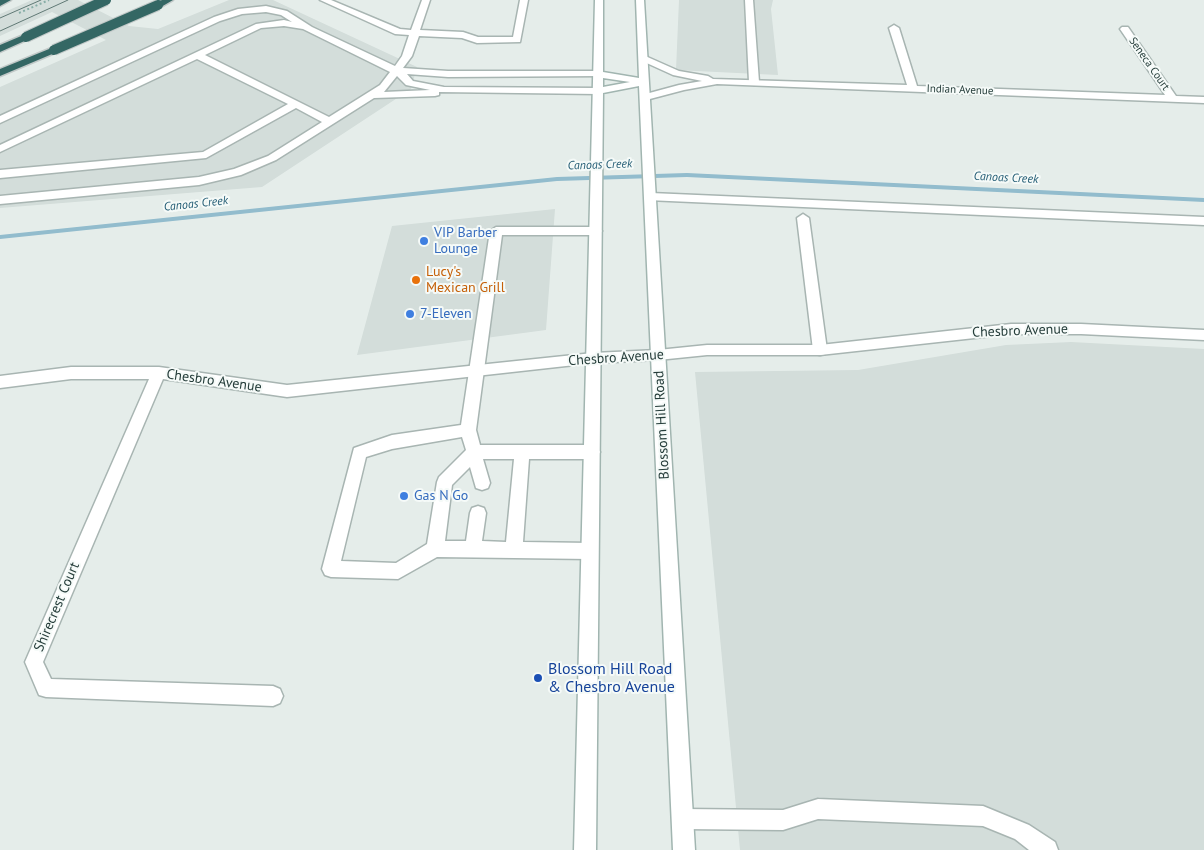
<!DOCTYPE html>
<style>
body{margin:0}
canvas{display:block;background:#e5edea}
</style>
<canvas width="1204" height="850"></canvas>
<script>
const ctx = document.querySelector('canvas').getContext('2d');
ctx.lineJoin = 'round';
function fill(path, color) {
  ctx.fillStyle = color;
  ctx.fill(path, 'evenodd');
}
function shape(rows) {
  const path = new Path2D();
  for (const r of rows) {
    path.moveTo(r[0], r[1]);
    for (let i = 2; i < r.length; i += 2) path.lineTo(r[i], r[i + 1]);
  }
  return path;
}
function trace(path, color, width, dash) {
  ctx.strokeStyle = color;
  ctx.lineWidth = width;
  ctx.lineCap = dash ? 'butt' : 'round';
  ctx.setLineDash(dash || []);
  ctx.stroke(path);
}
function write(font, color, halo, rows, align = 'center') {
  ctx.font = font + ' "PT Sans",sans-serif';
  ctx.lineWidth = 4;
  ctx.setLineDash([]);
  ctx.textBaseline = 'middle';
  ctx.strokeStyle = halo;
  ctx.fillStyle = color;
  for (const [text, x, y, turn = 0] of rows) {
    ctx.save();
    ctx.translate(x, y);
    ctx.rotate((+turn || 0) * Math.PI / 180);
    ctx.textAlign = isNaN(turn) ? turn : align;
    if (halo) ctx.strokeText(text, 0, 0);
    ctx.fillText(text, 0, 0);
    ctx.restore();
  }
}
const built = shape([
 [32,0,78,0,129,26,158,29,229,0,273,0,417,67,411,89,262,187,0,208,0,87,106,40,52,12,0,36,0,14],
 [679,0,773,0,771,9,778,75,676,70],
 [555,209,546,330,357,355,392,226],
 [1071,342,1204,349,1204,850,740,850,695,372,858,370,1006,345]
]);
const stream = shape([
 [687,173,1204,198,1204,202,687,177,557,181,0,239,0,235,557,177,687,173]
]);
const path = shape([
 [19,13,49,0]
]);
const service = shape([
 [320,0,331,0,400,29,411,30,422,0,430,0,420,30,463,32,478,37,513,37,520,0,528,0,520,42,477,43,462,38,419,36,412,56,403,68,448,71,599,71,602,72,602,76,448,77,407,74,413,81,444,87,598,88,603,91,598,94,439,92,439,95,435,96,374,98,276,160,241,175,199,185,0,204,0,196,199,177,234,169,268,156,322,122,296,108,206,158,0,178,0,170,203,152,288,104,197,59,0,152,0,145,256,24,284,20,292,22,281,15,266,12,242,14,220,21,0,123,0,116,214,17,238,9,266,6,287,11,312,27,395,66,402,56,409,35,395,34,320,0],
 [284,26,303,29,390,72,380,85,329,117,205,55,261,28,284,26],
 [397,76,406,85,430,90,384,92,397,76],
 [745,0,753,0,759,82,754,85,749,82,745,0],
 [651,193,1204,217,1204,225,647,200,645,197,651,193],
 [803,214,809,218,827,350,825,354,820,355,815,354,813,350,797,218,803,214],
 [496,227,596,227,602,231,596,235,502,235,476,430,480,445,592,445,597,447,600,452,597,457,592,459,529,459,523,542,590,543,596,545,598,551,596,557,590,559,437,557,398,579,331,577,325,575,322,569,354,448,392,435,461,425,490,231,496,227],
 [462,437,466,450,439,477,437,482,427,544,396,563,341,561,366,457,392,449,462,437],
 [483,459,514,459,506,542,482,541,486,513,484,508,478,506,472,508,470,513,466,541,445,541,452,485,470,467,476,488,482,490,488,488,490,483,483,459],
 [818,799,983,806,1029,825,1055,842,1058,850,1029,850,1015,839,983,826,818,819,783,830,683,829,676,826,673,819,676,812,683,809,783,810,818,799]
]);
const minor = shape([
 [894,25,899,28,917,86,1165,95,1120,29,1122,27,1128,27,1176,96,1204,97,1204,103,717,84,684,90,646,100,641,97,642,95,679,85,702,81,673,75,640,60,640,56,643,55,679,71,708,76,713,79,907,85,889,28,894,25],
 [1011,324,1081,324,1204,330,1204,340,1081,334,1011,334,820,355,707,355,658,360,593,363,287,397,163,379,43,662,51,679,273,686,280,689,283,696,280,703,273,706,46,697,39,695,25,662,149,379,71,379,0,388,0,376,71,367,159,367,287,385,593,353,658,350,707,345,820,345,1011,324]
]);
const secondary = shape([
 [595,0,603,0,603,72,639,78,636,0,644,0,695,850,673,850,639,86,603,93,596,850,574,850,595,0],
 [603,78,630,82,603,87,603,78]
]);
const motorway = shape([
 [0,0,11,0,0,6,0,0],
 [162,0,173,0,161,7,155,7,155,3,162,0],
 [26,34,31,37,29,39,0,52,0,45,26,34],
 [54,47,57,48,57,52,0,76,0,69,54,47]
]);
const tram = shape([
 [0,18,41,0],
 [0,31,68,0]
]);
const motorwayBridge = shape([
 [26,37,106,0],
 [54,50,158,5]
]);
const markers = [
 [424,241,5,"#3f7fe0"],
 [416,280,5,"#e8710a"],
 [410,314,5,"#3f7fe0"],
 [404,496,5,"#3f7fe0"],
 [538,678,5,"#1a4fb4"]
];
const farStreetnames = [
 ["Seneca Court",1149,64,55],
 ["Indian Avenue",960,90,2]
];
const farWaternames = [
 ["Canoas Creek",600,165,-2],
 ["Canoas Creek",1006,178,3],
 ["Canoas Creek",196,204,-6]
];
const shopNames = [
 ["VIP Barber",434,233],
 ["Lounge",434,249],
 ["7-Eleven",420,314],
 ["Gas N Go",414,496]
];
const foodNames = [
 ["Lucy's",426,272],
 ["Mexican Grill",426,288]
];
const streetNames = [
 ["Chesbro Avenue",1020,331,-2],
 ["Chesbro Avenue",616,358,-4],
 ["Chesbro Avenue",214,381,8],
 ["Blossom Hill Road",662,425,-93],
 ["Shirecrest Court",57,607,-67]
];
const nearTransitnames = [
 ["Blossom Hill Road",548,669],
 ["& Chesbro Avenue",548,687]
];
fill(built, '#d3ddda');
fill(stream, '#92bccd');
trace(service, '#a8b5b2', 3);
trace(minor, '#a8b5b2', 3);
trace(secondary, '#a1b5b0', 3);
trace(motorway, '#c2c9c8', 3);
trace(path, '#88aea7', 2, [2, 2.5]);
fill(service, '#fff');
fill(minor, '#fff');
fill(secondary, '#fff');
fill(motorway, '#346764');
trace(tram, '#607975', 1);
trace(motorwayBridge, '#c2c9c8', 12, []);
trace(motorwayBridge, '#346764', 10);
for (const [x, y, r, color] of markers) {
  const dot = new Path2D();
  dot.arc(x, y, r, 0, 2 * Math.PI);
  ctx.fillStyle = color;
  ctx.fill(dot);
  trace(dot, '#f5faf8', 2);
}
write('11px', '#253d3a', '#f5faf8', farStreetnames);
write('italic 12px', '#245d75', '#f5faf8', farWaternames);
write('14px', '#366cbe', '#f5faf8', shopNames, 'left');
write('14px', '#c56008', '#f5faf8', foodNames, 'left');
write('14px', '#253d3a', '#f5faf8', streetNames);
write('16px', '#164399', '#f5faf8', nearTransitnames, 'left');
</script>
